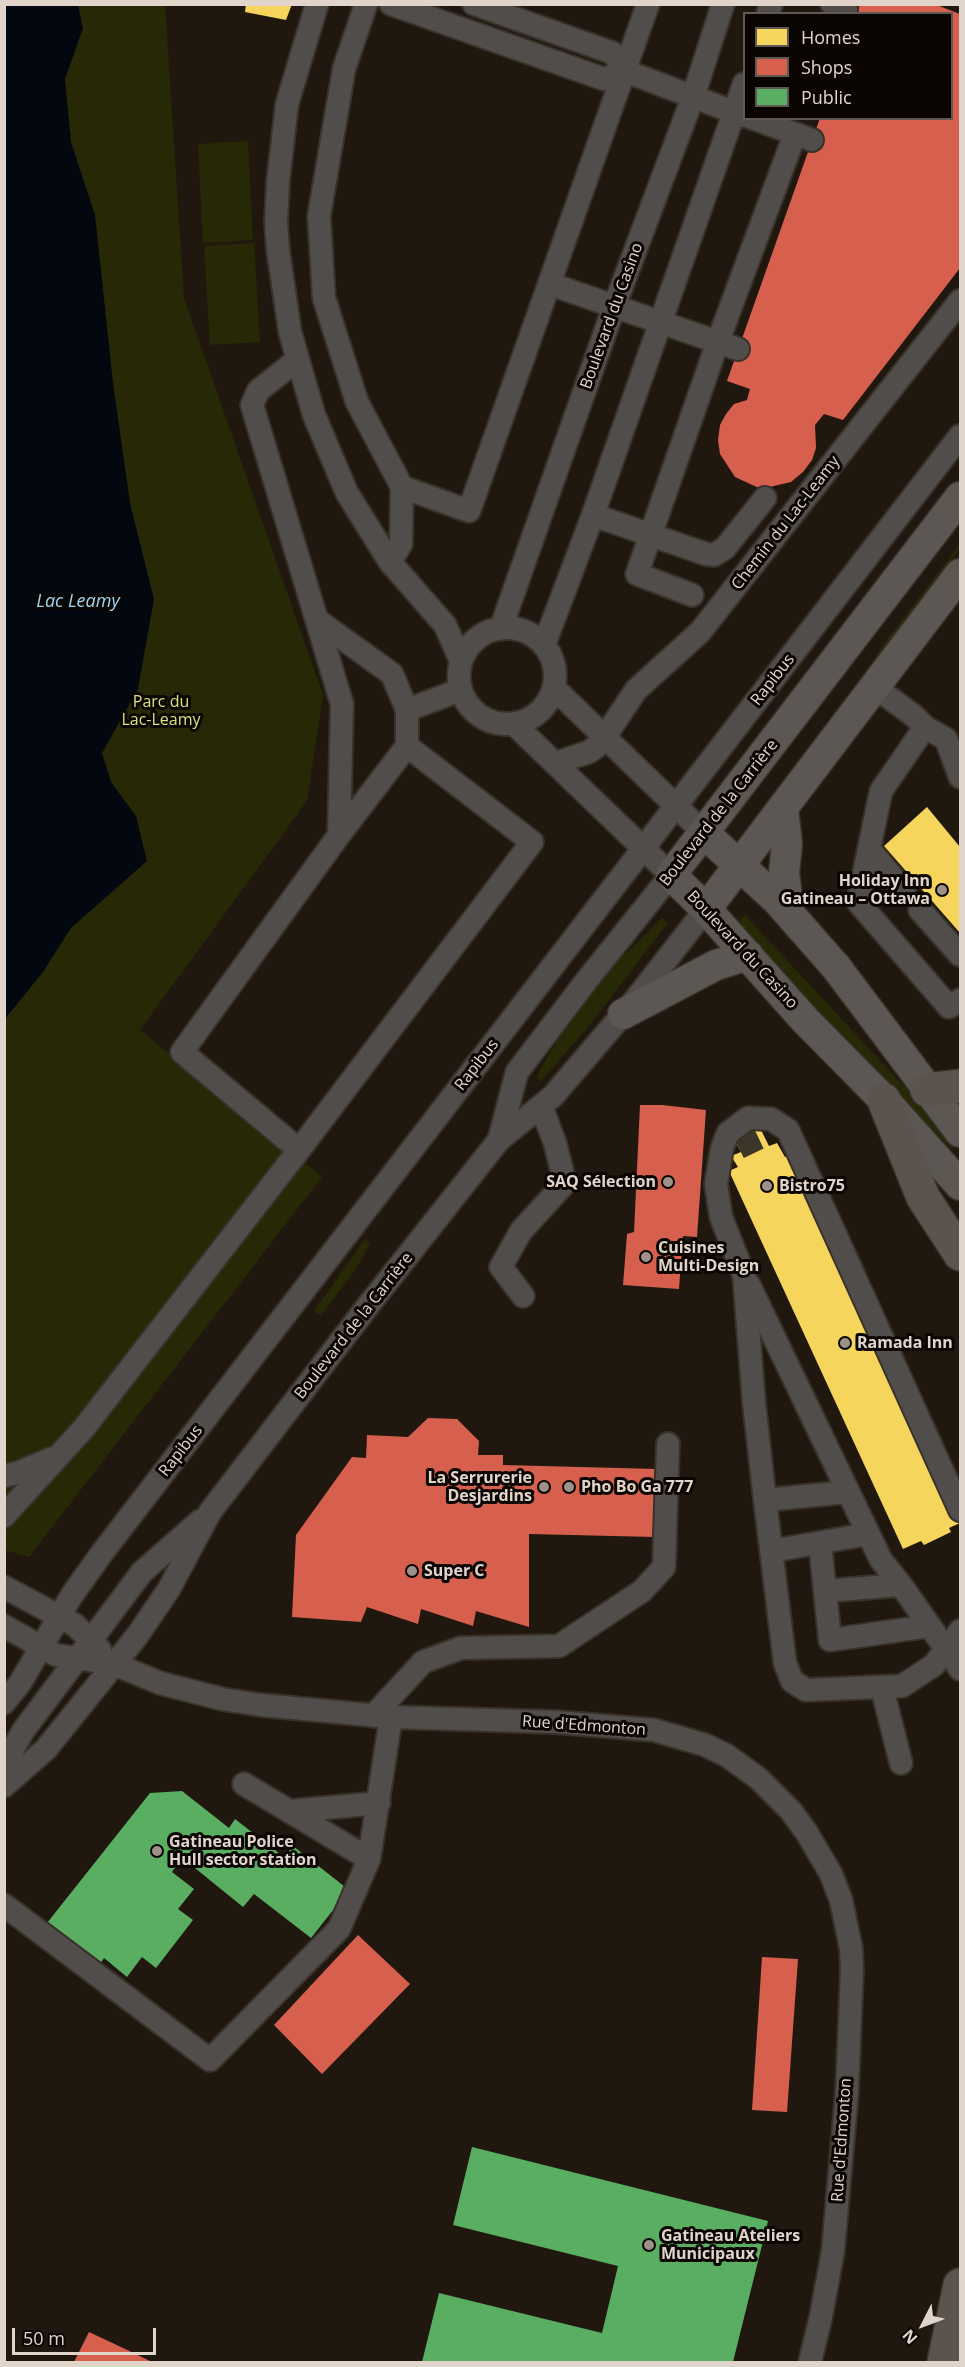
<!DOCTYPE html>
<meta charset="utf-8">
<style>
body{margin:0}
#map{position:relative;width:965px;height:2367px;overflow:hidden;background:#20170e;font-family:"Open Sans",sans-serif}
canvas{display:block}
.frame{position:absolute;inset:0;border:6px solid #e1d5cb;pointer-events:none}
.legend{position:absolute;left:743px;top:12px;width:210px;height:108px;box-sizing:border-box;background:#0a0501;border:2px solid #605852;margin:0;padding:8px 10px;list-style:none;font-size:18px;color:#e1d5cb}
.legend li{display:flex;align-items:center;gap:12px;height:30px}
.legend b{width:30px;border:2px solid #605852}
.north{position:absolute;left:893px;top:2295px;width:60px;height:60px;-webkit-text-stroke:4px #0a0501;paint-order:stroke;rotate:228deg;font-size:16px;font-weight:700;line-height:24px;text-align:center;color:#e1d5cb}
.north::after{content:'';display:block;margin:auto;width:21px;height:27px;background:#e1d5cb;clip-path:polygon(50% 0,100% 100%,50% 72%,0 100%)}
.scale{position:absolute;left:12px;top:2328px;width:144px;height:27px;box-sizing:border-box;border:3px solid #e1d5cb;border-top:0;padding-left:8px;font-size:18px;line-height:21px;white-space:nowrap;color:#e1d5cb;-webkit-text-stroke:4px #0a0501;paint-order:stroke}
</style>
<div id="map">
<canvas width="965" height="2367"></canvas>
<div class="frame"></div>
<ul class="legend">
<li><b style="height:16px;background:#f6d55c"></b>Homes</li>
<li><b style="height:16px;background:#d6604d"></b>Shops</li>
<li><b style="height:16px;background:#5aae61"></b>Public</li>
</ul>
<div class="north">N</div>
<div class="scale">50 m</div>
</div>
<script>
const ctx = document.querySelector('canvas').getContext('2d');
ctx.lineJoin = 'round';
function fill(path, color) {
  ctx.fillStyle = color;
  ctx.fill(path, 'evenodd');
}
function shape(rows) {
  const path = new Path2D();
  for (const r of rows) {
    if (r.length === 3) {
      path.moveTo(r[0] + r[2], r[1]);
      path.arc(r[0], r[1], r[2], 0, 2 * Math.PI);
      continue;
    }
    path.moveTo(r[0], r[1]);
    for (let i = 2; i < r.length; i += 2) path.lineTo(r[i], r[i + 1]);
  }
  return path;
}
function trace(path, color, width, dash) {
  ctx.strokeStyle = color;
  ctx.lineWidth = width;
  ctx.lineCap = dash ? 'butt' : 'round';
  ctx.setLineDash(dash || []);
  ctx.stroke(path);
}
function write(font, color, halo, rows, align = 'center') {
  ctx.font = font + ' "Open Sans",sans-serif';
  ctx.lineWidth = 6;
  ctx.setLineDash([]);
  ctx.textBaseline = 'middle';
  ctx.strokeStyle = halo;
  ctx.fillStyle = color;
  for (const [text, x, y, turn = 0] of rows) {
    ctx.save();
    ctx.translate(x, y);
    ctx.rotate((+turn || 0) * Math.PI / 180);
    ctx.textAlign = isNaN(turn) ? turn : align;
    if (halo) ctx.strokeText(text, 0, 0);
    ctx.fillText(text, 0, 0);
    ctx.restore();
  }
}
const green = shape([
 [4,5,165,5,184,298,323,695,307,801,140,1030,322,1177,29,1557,4,1550],
 [248,141,253,240,203,243,198,144],
 [254,243,260,342,210,345,204,246],
 [960,544,960,549,752,830,748,827,856,687,885,642],
 [745,915,916,1099,954,1147,951,1149,762,952,745,932,740,920],
 [662,918,668,923,589,1026,541,1081,536,1077,558,1039,617,962],
 [365,1239,370,1244,358,1266,321,1316,314,1311]
]);
const water = shape([
 [5,4,78,5,83,28,65,79,71,142,95,215,113,383,130,503,154,599,138,689,102,753,111,782,136,816,147,861,71,928,43,972,5,1019]
]);
const homes = shape([
 [246,4,292,4,286,20,245,12],
 [927,807,960,847,960,933,884,846],
 [760,1128,769,1146,777,1143,785,1157,795,1152,960,1514,960,1523,949,1528,951,1532,924,1545,921,1541,903,1549,729,1171,738,1167,731,1156,741,1152,735,1140]
]);
const shops = shape([
 [860,4,934,4,960,14,960,268,843,420,824,414,815,425,816,448,812,460,803,472,791,482,761,489,735,477,720,454,718,440,720,425,726,414,734,404,747,400,750,389,727,381,820,118,952,118,952,14,857,14],
 [640,1105,662,1105,706,1110,697,1237,683,1236,679,1289,623,1285,627,1234,634,1232],
 [428,1418,457,1419,479,1441,478,1455,503,1455,503,1465,657,1469,655,1537,529,1534,529,1627,476,1611,473,1626,421,1609,418,1624,367,1607,361,1622,292,1617,296,1535,352,1457,366,1458,367,1435,408,1437],
 [358,1935,410,1984,322,2074,274,2025],
 [762,1957,798,1959,787,2112,752,2110],
 [89,2332,121,2347,152,2362,74,2362]
]);
const public = shape([
 [182,1791,229,1828,235,1819,284,1857,293,1846,349,1890,311,1938,254,1894,243,1907,190,1864,177,1865,172,1872,194,1889,178,1909,193,1920,156,1968,142,1957,127,1977,104,1958,100,1964,47,1923,150,1793],
 [472,2147,768,2221,733,2362,422,2362,439,2293,602,2333,618,2266,453,2225]
]);
const minorTunnel = shape([
 [739,1148,764,1136]
]);
const minor = shape([
 [317,4,287,104,278,182,276,222,278,250,290,332,314,415,347,493,390,562,445,625,461,661],
 [366,4,344,69,319,216,324,298,357,402,402,487,469,511,648,4],
 [391,4,604,79,625,71],
 [474,4,613,53,625,71,744,116],
 [832,4,846,10],
 [768,14,771,4],
 [752,118,812,140],
 [550,284,738,349],
 [297,360,258,391,252,405,342,704,339,835,182,1052,299,1150],
 [593,515,706,554,714,555,725,548,765,498],
 [390,562,401,544,402,487],
 [692,595,637,574,717,344,795,134],
 [317,620,392,674,407,710,407,746,339,835],
 [507,676,48],
 [501,628,614,307,693,97,723,4],
 [544,645,593,515,744,84],
 [875,687,914,716,925,727,946,739,960,777],
 [554,688,704,833],
 [407,710,460,690],
 [925,727,881,791,858,902,949,1007,960,1000],
 [555,763,589,752,600,744,636,690,700,632,960,301],
 [869,849,904,891],
 [920,910,960,955],
 [499,1140,517,1072,587,980,671,875,515,725],
 [749,1285,881,1560,901,1585,960,1669],
 [523,1296,501,1267,521,1231,565,1183,555,1143,541,1106],
 [4,1476,20,1472,53,1458],
 [765,1500,847,1492],
 [960,1510,788,1130,771,1119,748,1118,728,1133,722,1148,716,1184,721,1217,744,1275,754,1403,765,1500,785,1663,792,1681,806,1690,902,1686,934,1665,960,1631],
 [4,1516,84,1428,299,1150,532,842,407,746],
 [820,1543,830,1640,930,1626],
 [772,1551,868,1534],
 [4,1587,75,1625,100,1650],
 [825,1591,901,1585],
 [4,1626,56,1655,114,1664,160,1683,222,1699,261,1705,391,1717,556,1722,654,1730,705,1745,726,1755,758,1778,791,1811,807,1833,831,1874,841,1900,851,1948,852,1969,847,2092,833,2251,821,2316,810,2362],
 [882,1688,901,1763],
 [4,1703,20,1683,72,1595,102,1553,960,436],
 [373,1716,423,1662,461,1648,559,1646,642,1591,664,1567,668,1444],
 [4,1766,23,1731,142,1572,200,1521],
 [244,1784,369,1859],
 [4,1786,46,1749,137,1636,169,1589,210,1512,364,1311,499,1140,553,1096,635,1000,706,909],
 [290,1811,379,1803],
 [4,1905,210,2060,339,1929,369,1859,391,1717]
]);
const major = shape([
 [960,497,671,875,706,909,805,1020,884,1100,960,1185],
 [783,809,787,844,784,873,789,913],
 [704,833,777,900,836,967,960,1132],
 [706,909,960,574],
 [623,1014,716,965,748,955]
]);
const highway = shape([
 [927,1090,960,1086],
 [884,1100,923,1197,960,1254],
 [944,2362,960,2285]
]);
const markers = [
 [942,890,6,"#9d9289"],
 [668,1182,6,"#9d9289"],
 [767,1186,6,"#9d9289"],
 [646,1257,6,"#9d9289"],
 [845,1343,6,"#9d9289"],
 [544,1487,6,"#9d9289"],
 [569,1487,6,"#9d9289"],
 [412,1571,6,"#9d9289"],
 [157,1851,6,"#9d9289"],
 [649,2245,6,"#9d9289"]
];
const streetNames = [
 ["Boulevard du Casino",612,316,-70],
 ["Chemin du Lac-Leamy",786,523,-52],
 ["Rapibus",773,680,-52],
 ["Boulevard de la Carrière",719,813,-52],
 ["Boulevard du Casino",742,950,47],
 ["Rapibus",477,1065,-52],
 ["Boulevard de la Carrière",354,1326,-52],
 ["Rapibus",181,1451,-52],
 ["Rue d'Edmonton",584,1726,4],
 ["Rue d'Edmonton",842,2140,-86]
];
const parkNames = [
 ["Parc du",161,702],
 ["Lac-Leamy",161,720]
];
const poiNames = [
 ["Holiday Inn",930,881,"right"],
 ["Gatineau – Ottawa",930,899,"right"],
 ["SAQ Sélection",656,1182,"right"],
 ["Bistro75",779,1186],
 ["Cuisines",658,1248],
 ["Multi-Design",658,1266],
 ["Ramada Inn",857,1343],
 ["La Serrurerie",532,1478,"right"],
 ["Desjardins",532,1496,"right"],
 ["Pho Bo Ga 777",581,1487],
 ["Super C",424,1571],
 ["Gatineau Police",169,1842],
 ["Hull sector station",169,1860],
 ["Gatineau Ateliers",661,2236],
 ["Municipaux",661,2254]
];
const waterNames = [
 ["Lac Leamy",78,602]
];
fill(green, '#272806');
fill(water, '#030810');
fill(homes, '#f6d55c');
fill(shops, '#d6604d');
fill(public, '#5aae61');
trace(minorTunnel, '#3d342a', 22, [22, 11]);
trace(minor, '#39322a', 26);
trace(major, '#39322a', 33);
trace(highway, '#39322a', 36);
trace(minor, '#514d4a', 22);
trace(major, '#5c5752', 30);
trace(highway, '#5b534e', 33);
for (const [x, y, r, color] of markers) {
  const dot = new Path2D();
  dot.arc(x, y, r, 0, 2 * Math.PI);
  ctx.fillStyle = color;
  ctx.fill(dot);
  trace(dot, '#0a0501', 2);
}
write('16px', '#e1d5cb', '#0a0501', streetNames);
write('16px', '#d7e283', '#0a0501', parkNames);
write('bold 16px', '#e1d5cb', '#0a0501', poiNames, 'left');
write('italic 18px', '#9ed7f6', '#0a0501', waterNames);
</script>
